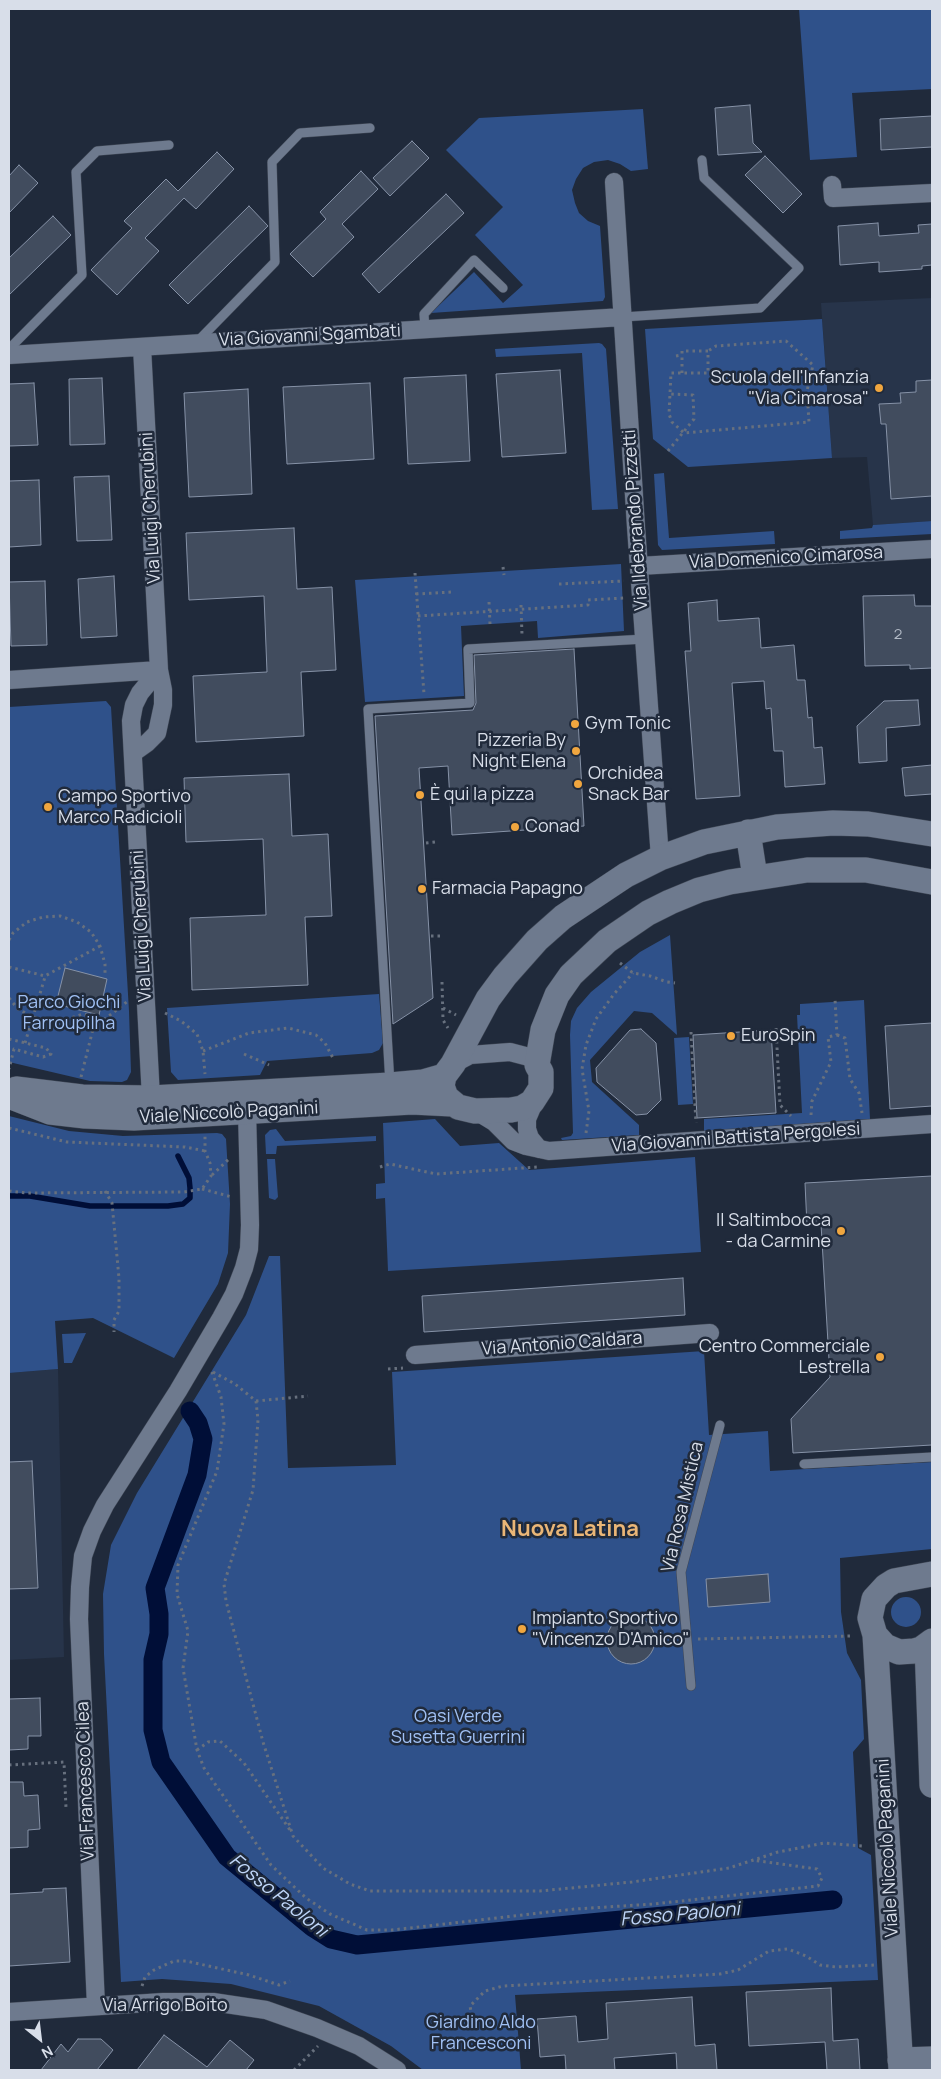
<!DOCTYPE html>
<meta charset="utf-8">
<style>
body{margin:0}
#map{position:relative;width:941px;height:2079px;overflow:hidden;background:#202a3b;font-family:Manrope,sans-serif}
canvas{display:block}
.frame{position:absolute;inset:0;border:10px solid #d8dee9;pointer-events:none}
.north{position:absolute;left:15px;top:2014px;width:50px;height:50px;-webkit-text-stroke:4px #202a3b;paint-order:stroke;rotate:151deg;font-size:14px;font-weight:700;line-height:20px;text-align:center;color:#d8dee9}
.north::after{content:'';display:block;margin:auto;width:18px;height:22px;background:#d8dee9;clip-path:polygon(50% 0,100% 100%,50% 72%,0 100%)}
</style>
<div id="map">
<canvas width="941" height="2079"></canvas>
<div class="frame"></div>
<div class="north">N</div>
</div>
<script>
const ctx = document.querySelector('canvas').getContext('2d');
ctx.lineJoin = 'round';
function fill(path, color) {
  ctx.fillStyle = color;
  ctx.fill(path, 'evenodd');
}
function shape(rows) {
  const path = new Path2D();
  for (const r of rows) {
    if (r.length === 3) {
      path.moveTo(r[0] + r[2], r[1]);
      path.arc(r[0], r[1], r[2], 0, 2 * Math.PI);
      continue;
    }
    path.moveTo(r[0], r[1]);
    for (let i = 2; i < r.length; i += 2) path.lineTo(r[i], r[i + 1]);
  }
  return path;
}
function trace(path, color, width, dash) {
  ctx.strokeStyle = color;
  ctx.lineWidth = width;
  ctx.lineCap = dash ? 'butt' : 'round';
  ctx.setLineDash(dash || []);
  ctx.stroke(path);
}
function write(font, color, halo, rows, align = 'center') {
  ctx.font = font + ' Manrope,sans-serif';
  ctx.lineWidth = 5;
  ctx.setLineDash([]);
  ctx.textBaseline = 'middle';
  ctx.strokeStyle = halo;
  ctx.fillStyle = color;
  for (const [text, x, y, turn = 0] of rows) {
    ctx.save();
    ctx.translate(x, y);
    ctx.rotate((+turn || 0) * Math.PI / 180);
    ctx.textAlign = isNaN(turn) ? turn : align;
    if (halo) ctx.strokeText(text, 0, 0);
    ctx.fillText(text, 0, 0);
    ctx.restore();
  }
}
const built = shape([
 [932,298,932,521,873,525,867,457,832,458,821,303],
 [58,1369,64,1657,9,1660,9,1373]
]);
const green = shape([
 [799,9,932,9,932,89,852,93,857,157,810,160],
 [643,109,648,169,631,171,620,164,608,160,594,162,583,168,576,179,572,190,575,203,579,213,588,221,600,226,605,297,603,301,431,313,474,272,503,303,523,285,475,235,503,207,446,150,479,118],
 [822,319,832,458,688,467,653,439,645,329],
 [599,343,602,344,606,349,618,509,592,510,582,353,496,357,495,349],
 [664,473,669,538,774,531,775,544,662,550,658,545,654,474],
 [932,521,932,534,840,539,840,531,872,528,873,525],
 [621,564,624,631,538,638,537,621,461,626,464,696,365,702,355,580],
 [106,701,111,707,129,1011,131,1072,127,1080,122,1082,90,1081,9,1062,9,707],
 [670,935,677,1035,652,1013,634,1011,590,1060,592,1082,639,1125,639,1135,562,1140,561,1138,571,1136,573,1133,570,1035,571,1021,577,1008,591,992,640,952],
 [379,994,383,1043,379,1050,372,1053,267,1061,260,1075,178,1080,171,1072,167,1008],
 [864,1000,870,1119,704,1131,704,1119,802,1113,797,1015,800,1015,800,1004],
 [689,1037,693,1104,678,1105,674,1038],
 [9,1116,69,1131,123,1136,217,1133,222,1134,226,1139,230,1204,228,1253,218,1284,174,1358,93,1318,55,1321,58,1369,9,1373],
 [435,1119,460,1146,499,1143,529,1170,695,1157,701,1252,388,1271,385,1198,376,1199,376,1184,385,1183,383,1123],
 [276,1129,285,1141,376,1136,376,1141,277,1146,276,1154,266,1154,265,1135,270,1130],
 [267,1159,275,1159,278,1197,275,1200,269,1198],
 [269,1256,280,1256,288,1468,396,1465,392,1372,704,1351,709,1435,768,1431,770,1471,932,1462,932,1549,840,1558,841,1612,847,1653,861,1680,864,1739,853,1752,858,1848,871,1855,878,1980,515,1995,521,2070,423,2070,391,2046,319,2006,231,1984,162,1979,121,1982,104,1654,103,1594,111,1545,137,1493,246,1315],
 [86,1333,72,1363,64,1363,62,1334],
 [906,1612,15]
]);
const stream = shape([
 [9,1196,30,1196,90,1206,168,1206,183,1204,190,1198,190,1188,189,1178,178,1156]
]);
const canal = shape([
 [190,1411,198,1423,203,1439,197,1475,155,1588,159,1614,159,1634,153,1660,153,1730,161,1762,227,1857,312,1927,331,1939,357,1945,833,1900]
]);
const building = shape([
 [750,105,753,143,762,152,718,155,715,108,750,105],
 [932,116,932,147,881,150,880,119,932,116],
 [412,141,429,158,390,196,373,178,412,141],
 [217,152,234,169,196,209,184,198,145,238,159,251,117,295,91,270,132,228,124,221,166,179,178,191,217,152],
 [765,156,802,194,783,213,745,175,765,156],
 [19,165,38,183,9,213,9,176,19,165],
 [361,171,378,189,342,224,354,237,313,277,290,254,326,219,320,212,361,171],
 [446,194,464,213,379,293,362,274,446,194],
 [249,206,268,226,188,304,169,285,249,206],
 [53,216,71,235,9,295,9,258,53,216],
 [878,223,879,236,919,233,918,225,932,224,932,265,922,266,922,269,879,272,879,262,840,265,838,226,878,223],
 [560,370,566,453,502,457,496,374,560,370],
 [466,375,470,461,408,464,404,378,466,375],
 [102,378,105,444,70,445,69,379,102,378],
 [932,380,932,496,891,499,886,424,881,424,879,404,901,403,900,393,916,392,916,381,932,380],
 [34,383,38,445,9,446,9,384,34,383],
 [370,383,374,459,287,464,283,387,370,383],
 [248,389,252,494,189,497,184,393,248,389],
 [109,476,112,540,77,541,74,477,109,476],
 [39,480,41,545,9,547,9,481,39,480],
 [294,528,297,589,332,587,336,670,301,672,304,736,196,742,193,676,267,672,264,596,189,600,186,533,294,528],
 [114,576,117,636,81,638,78,579,114,576],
 [45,581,47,645,11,646,9,582,45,581],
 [914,595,915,606,932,606,932,668,910,669,910,665,865,666,863,596,914,595],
 [717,600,718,621,759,618,761,648,794,645,797,680,805,680,808,718,812,717,814,748,822,747,825,784,785,787,783,751,774,751,771,708,766,709,764,681,732,683,740,796,696,799,685,651,691,651,688,603,717,600],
 [574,649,584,826,452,835,448,766,419,768,433,998,393,1024,375,716,473,710,476,703,474,655,574,649],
 [918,700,920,725,886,728,887,761,859,763,857,726,884,701,918,700],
 [932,765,932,794,905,796,902,768,932,765],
 [289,774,292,836,328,834,332,916,305,917,308,985,192,990,190,918,266,915,263,839,186,842,184,778,289,774],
 [65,968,107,979,99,1015,56,1004,65,968],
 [932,1023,932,1106,890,1109,885,1026,932,1023],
 [641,1029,656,1043,661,1100,647,1114,636,1115,597,1082,596,1068,630,1030,641,1029],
 [771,1030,776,1113,697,1118,693,1035,771,1030],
 [932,1176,932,1445,793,1453,791,1419,830,1377,821,1224,807,1226,805,1183,932,1176],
 [683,1278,685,1315,424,1332,422,1296,683,1278],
 [32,1461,38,1588,9,1589,9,1462,32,1461],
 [768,1574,770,1602,708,1607,706,1579,768,1574],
 [631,1640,24],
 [40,1698,41,1736,28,1736,28,1749,9,1750,9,1699,40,1698],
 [9,1782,23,1782,24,1796,38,1795,40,1829,28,1830,28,1847,9,1848,9,1782],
 [66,1888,70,1962,9,1966,9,1894,43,1892,43,1889,66,1888],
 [831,1988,833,2041,858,2039,860,2070,827,2070,825,2042,749,2046,746,1992,831,1988],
 [692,1997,695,2046,715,2044,717,2070,677,2070,676,2053,614,2058,615,2070,566,2070,565,2055,540,2057,537,2019,576,2016,578,2042,608,2039,606,2003,692,1997],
 [164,2035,207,2067,230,2040,254,2060,246,2070,137,2070,164,2035],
 [78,2039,101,2039,113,2050,97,2070,41,2070,61,2044,68,2052,78,2039]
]);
const path = shape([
 [676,356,682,355],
 [682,373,682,351,708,351,708,373,671,373,669,414,672,422,684,433,809,422,807,391,813,365,786,341,716,346,708,351],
 [668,451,694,419,693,395,670,394],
 [503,567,504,575],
 [415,573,424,694],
 [559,584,624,581],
 [416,594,453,592],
 [489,602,490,624],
 [521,605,522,635],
 [418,616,588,605,588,600,625,598],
 [426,843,435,842],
 [431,936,441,936],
 [9,940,13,933,27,922,43,917,60,916,77,922,91,932,100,946,105,964,105,973],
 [620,963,633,973,650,976,667,982,675,983],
 [9,967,45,976,100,946],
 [442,982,443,1020,448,1028],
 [9,998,18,1009,33,1017,50,1021,68,1019,83,1014,105,1019,128,1001],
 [443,1008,456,1015],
 [165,1013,181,1021,197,1034,203,1051,205,1074],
 [776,1028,780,1105,791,1116],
 [691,1032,696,1123],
 [837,1035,845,1038,850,1079,859,1093,862,1113],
 [9,1039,46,1048,51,1054,43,1057,14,1049,9,1069],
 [25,1043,45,977],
 [203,1051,249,1033,288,1028,316,1035,325,1043,334,1060],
 [244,1054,269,1065],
 [81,1077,96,1017],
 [811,1115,812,1101,831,1062,828,1037,837,1035,835,999],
 [9,1128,67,1142,185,1147,205,1151],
 [586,1133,589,1111,582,1069,586,1045,596,1019,614,994,633,973],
 [380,1167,390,1164,436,1174,537,1167],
 [212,1175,230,1158],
 [202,1189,232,1197],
 [9,1191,26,1193,184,1192,202,1189,211,1176,210,1163,205,1151,205,1134],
 [105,1191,112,1203,119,1278,119,1311,114,1320,114,1332],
 [755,1221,805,1218],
 [388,1369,403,1368],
 [212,1372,221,1397,224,1424,217,1471,178,1565,177,1594,188,1631,183,1668,197,1750,204,1768,271,1865,306,1898,330,1914,367,1930,392,1930,575,1909,654,1904,818,1886,822,1878,817,1869,752,1860],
 [213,1372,235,1384,256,1401,258,1420,253,1490,224,1584,226,1601,263,1742,293,1836,323,1868,350,1884,370,1891,540,1891,632,1882,729,1868,778,1852,824,1843,862,1846],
 [256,1401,308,1396],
 [698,1639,851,1636],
 [197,1750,208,1742,220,1741,244,1763,290,1830],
 [9,1765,64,1762,66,1808],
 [142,1986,145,1977,154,1970,174,1961,186,1961,249,1975,279,1985,290,1981],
 [474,2029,470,2006,485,1991,503,1986,720,1974,738,1970,769,1951,788,1949,806,1956,820,1965,836,1967,874,1965],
 [294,2070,318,2046]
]);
const lane = shape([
 [623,317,760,308,799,268,704,178,702,160],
 [425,329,424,314,474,260,503,288],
 [196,343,275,262,272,162,300,133,370,128],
 [9,349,82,275,76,172,97,151,169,145],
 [390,1084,368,709,470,703,468,649,645,639],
 [804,1464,932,1457],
 [691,1686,681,1572,720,1425]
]);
const street = shape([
 [614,182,636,527,660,858],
 [832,185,833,198,932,193],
 [9,355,623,317],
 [639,566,932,549],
 [9,680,159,670],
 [133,753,147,743,157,733,163,705,163,690,159,670,142,347],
 [453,1064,470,1055,510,1052,529,1057,537,1065],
 [151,1098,131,721,134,705,140,693,159,670],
 [536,1098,527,1119,527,1129,530,1138,539,1149],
 [476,1111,494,1122,513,1141,526,1146,549,1151,932,1124],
 [415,1355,710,1333],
 [96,2006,79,1619,80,1587,83,1556,92,1531,105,1505,178,1391,221,1318,234,1294,244,1268,249,1249,250,1225,247,1112],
 [9,2012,163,2002,213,2002,266,2010,317,2028,359,2046,397,2070]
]);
const secondary = shape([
 [748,832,755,877],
 [932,834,868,824,833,823,777,827,704,842,660,858,626,875,563,917,537,940,505,976,488,999,453,1064,444,1076,442,1086,446,1097,458,1107,475,1111,511,1110,522,1108,532,1102,541,1088,541,1072,537,1065,543,1030,557,995,571,975,607,941,648,913,670,902,699,890,730,882,807,870,866,870,932,882],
 [16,1089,82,1097,151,1098,390,1085,423,1082,444,1076],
 [9,1096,50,1112,85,1116,134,1118,412,1102,452,1104],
 [932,1574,894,1581,886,1586,874,1599,870,1618,875,1635,885,1646,899,1652,914,1651,921,1649,932,1641],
 [875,1635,901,2070],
 [927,1645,932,1785],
 [900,2060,932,2059]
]);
const markers = [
 [879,388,5,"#f0a63f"],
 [575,724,5,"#f0a63f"],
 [576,751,5,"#f0a63f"],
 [578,784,5,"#f0a63f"],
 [420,795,5,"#f0a63f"],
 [48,807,5,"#f0a63f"],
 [515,827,5,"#f0a63f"],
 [422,889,5,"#f0a63f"],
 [731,1036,5,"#f0a63f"],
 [841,1231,5,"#f0a63f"],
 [880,1357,5,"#f0a63f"],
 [522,1629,5,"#f0a63f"]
];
const numberNames = [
 ["2",898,635]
];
const streetNames = [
 ["Via Giovanni Sgambati",310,336,-3],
 ["Via Luigi Cherubini",151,508,-93],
 ["Via Ildebrando Pizzetti",636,520,-94],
 ["Via Domenico Cimarosa",786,558,-3],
 ["Via Luigi Cherubini",142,926,-93],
 ["Viale Niccolò Paganini",229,1113,-3],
 ["Via Giovanni Battista Pergolesi",736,1138,-4],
 ["Via Antonio Caldara",562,1344,-4],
 ["Via Rosa Mistica",683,1507,-77],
 ["Via Francesco Cilea",86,1781,-92],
 ["Viale Niccolò Paganini",888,1848,-93],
 ["Via Arrigo Boito",165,2006]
];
const poiNames = [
 ["Scuola dell'Infanzia",869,378,"right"],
 ["\"Via Cimarosa\"",869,399,"right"],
 ["Gym Tonic",585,724],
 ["Pizzeria By",566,741,"right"],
 ["Night Elena",566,762,"right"],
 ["Orchidea",588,774],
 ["Snack Bar",588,795],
 ["È qui la pizza",430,795],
 ["Campo Sportivo",58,797],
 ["Marco Radicioli",58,818],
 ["Conad",525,827],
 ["Farmacia Papagno",432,889],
 ["EuroSpin",741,1036],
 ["Il Saltimbocca",831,1221,"right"],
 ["- da Carmine",831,1242,"right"],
 ["Centro Commerciale",870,1347,"right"],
 ["Lestrella",870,1368,"right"],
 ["Impianto Sportivo",532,1619],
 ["\"Vincenzo D'Amico\"",532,1640]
];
const parkNames = [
 ["Parco Giochi",69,1003],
 ["Farroupilha",69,1024],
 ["Oasi Verde",458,1717],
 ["Susetta Guerrini",458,1738],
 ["Giardino Aldo",481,2023],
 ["Francesconi",481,2044]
];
const waterNames = [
 ["Fosso Paoloni",278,1896,39],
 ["Fosso Paoloni",680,1915,-5]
];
const districtNames = [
 ["Nuova Latina",570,1530]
];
fill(built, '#27344a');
fill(green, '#2f518a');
trace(stream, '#000e37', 5.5);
trace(canal, '#000e37', 19);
fill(building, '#414c5e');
trace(building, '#8692a7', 1);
trace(lane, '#3f4755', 10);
trace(street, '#3f4755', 19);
trace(secondary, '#3f4755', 26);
trace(path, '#67707e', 3, [2.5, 4]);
trace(lane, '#6e7a8e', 9);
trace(street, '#6e7a8e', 18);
trace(secondary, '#6e7a8e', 25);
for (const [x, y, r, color] of markers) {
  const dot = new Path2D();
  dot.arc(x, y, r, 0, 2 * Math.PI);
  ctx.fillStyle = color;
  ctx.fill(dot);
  trace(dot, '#202a3b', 2);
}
write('15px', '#b2bac6', null, numberNames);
write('18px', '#d8dee9', '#202a3b', streetNames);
write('18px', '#d8dee9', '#202a3b', poiNames, 'left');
write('18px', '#a0c0f4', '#202a3b', parkNames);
write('italic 19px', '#bfd6f9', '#202a3b', waterNames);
write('bold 22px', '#eab677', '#202a3b', districtNames);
</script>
